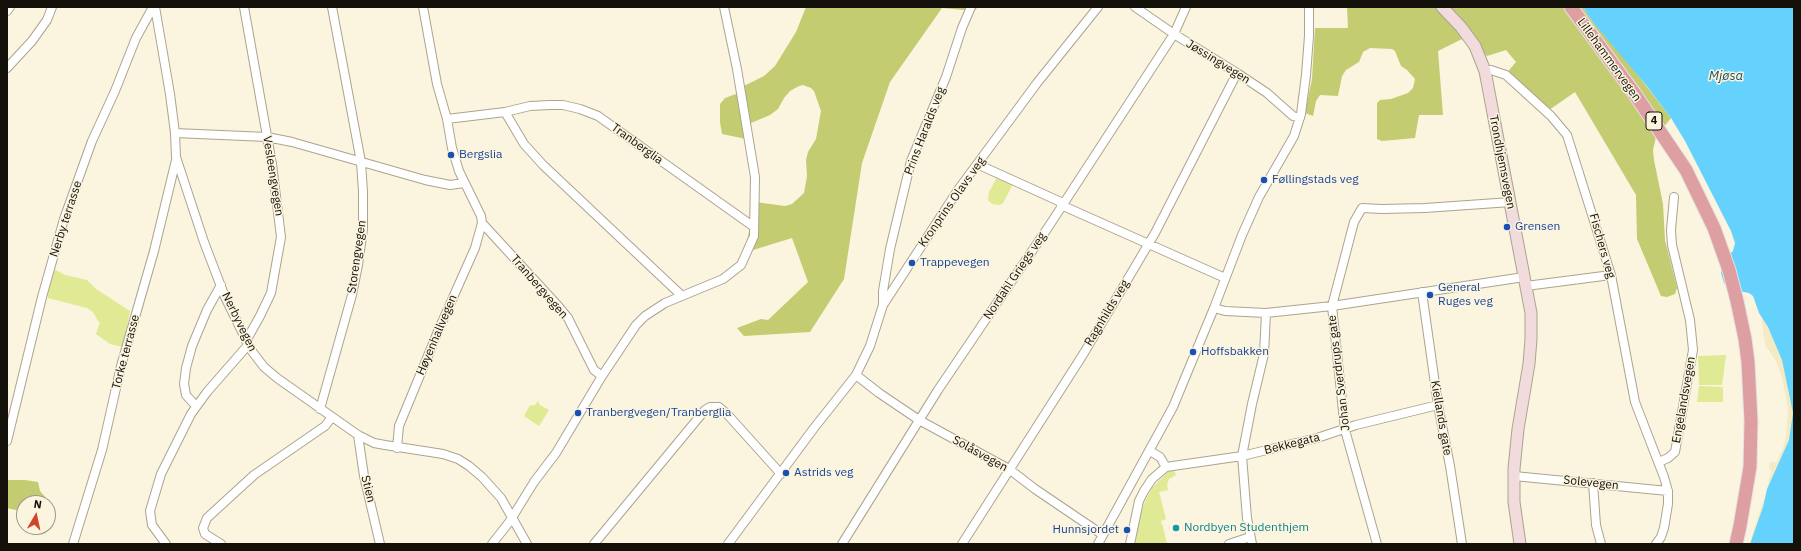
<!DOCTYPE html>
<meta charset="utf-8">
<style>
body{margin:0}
#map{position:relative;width:1801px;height:551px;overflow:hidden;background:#fbf4df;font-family:"IBM Plex Sans",sans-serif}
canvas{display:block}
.frame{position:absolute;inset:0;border:8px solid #13110a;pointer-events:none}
.north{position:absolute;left:16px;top:495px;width:40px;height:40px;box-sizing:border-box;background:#fbf4df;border:1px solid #9e998a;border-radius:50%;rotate:9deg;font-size:11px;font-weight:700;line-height:16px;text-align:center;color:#13110a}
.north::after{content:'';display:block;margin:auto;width:14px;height:18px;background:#d0452b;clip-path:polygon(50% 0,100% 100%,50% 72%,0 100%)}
</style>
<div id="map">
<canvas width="1801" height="551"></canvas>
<div class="frame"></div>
<div class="north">N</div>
</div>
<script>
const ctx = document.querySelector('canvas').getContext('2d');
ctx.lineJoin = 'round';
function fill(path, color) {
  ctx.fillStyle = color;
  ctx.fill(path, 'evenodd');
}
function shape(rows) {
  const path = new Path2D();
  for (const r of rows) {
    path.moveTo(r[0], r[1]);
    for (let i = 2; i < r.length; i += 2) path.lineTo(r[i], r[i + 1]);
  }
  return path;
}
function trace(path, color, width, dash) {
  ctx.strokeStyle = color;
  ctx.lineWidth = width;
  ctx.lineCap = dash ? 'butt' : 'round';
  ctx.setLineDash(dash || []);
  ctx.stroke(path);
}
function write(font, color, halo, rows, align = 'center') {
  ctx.font = font + ' "IBM Plex Sans",sans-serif';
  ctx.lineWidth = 3;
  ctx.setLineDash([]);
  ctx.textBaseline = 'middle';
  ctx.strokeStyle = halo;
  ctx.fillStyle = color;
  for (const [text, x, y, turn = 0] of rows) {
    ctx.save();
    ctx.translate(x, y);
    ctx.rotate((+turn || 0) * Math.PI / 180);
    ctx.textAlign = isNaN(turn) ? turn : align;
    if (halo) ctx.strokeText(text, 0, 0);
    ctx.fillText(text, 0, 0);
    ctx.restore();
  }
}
const green = shape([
 [997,177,1013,184,1003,203,1000,205,992,204,988,200,989,192],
 [54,269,65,275,87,280,96,289,130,311,123,347,110,344,96,334,100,322,98,321,93,312,87,308,48,298,46,290],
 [1726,355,1722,385,1699,385,1698,356],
 [1699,386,1723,387,1723,402,1697,402],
 [538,401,540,405,549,410,539,426,524,416,529,407,531,405,534,406],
 [1174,470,1176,475,1169,479,1167,485,1168,490,1159,492,1166,519,1161,521,1162,526,1164,525,1163,527,1167,544,1135,544,1139,520,1144,504,1152,488,1168,472]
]);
const forest = shape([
 [806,7,978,7,974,11,942,8,890,82,862,163,844,279,810,332,744,336,737,328,761,319,768,320,808,282,792,238,753,250,746,246,755,202,785,206,792,204,804,193,807,176,806,160,808,152,816,139,821,111,814,91,811,88,803,85,799,86,790,91,784,98,778,109,770,115,751,123,746,139,722,134,720,122,720,104,725,98,736,94,738,89,764,76,775,66,796,32],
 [1347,7,1583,7,1592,21,1620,52,1671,118,1656,137,1653,150,1654,160,1663,204,1665,240,1677,288,1675,294,1667,297,1661,296,1637,239,1636,195,1575,92,1549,110,1504,76,1516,62,1506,50,1487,56,1464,38,1438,51,1443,115,1419,115,1415,138,1382,141,1377,139,1377,103,1380,100,1391,99,1408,93,1413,88,1415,79,1407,70,1401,66,1395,51,1392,49,1370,48,1363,52,1359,62,1346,70,1342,76,1338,96,1320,95,1316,101,1313,116,1305,113,1312,79,1315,28,1348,28],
 [7,480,25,480,38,482,40,491,46,498,46,503,24,503,24,512,7,508]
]);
const sand = shape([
 [1761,316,1776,338,1794,395,1794,441,1750,544,1755,525,1768,489,1769,477,1772,472,1769,468,1769,464,1772,461,1776,463,1783,448,1786,437,1787,423,1788,408,1782,378,1776,361,1765,345]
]);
const water = shape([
 [1583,7,1794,7,1794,544,1750,544,1763,507,1767,489,1789,440,1793,413,1782,360,1768,327,1759,313,1753,296,1749,293,1729,289,1724,283,1721,273,1722,261,1733,251,1735,243,1731,231,1685,141,1671,118,1646,85,1592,21]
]);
const minor = shape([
 [155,7,170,94,175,133,176,157,204,242,225,297,251,350,264,367,277,378,358,435,374,443,385,445,443,454,458,459,469,466,482,477,501,498,527,544],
 [244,7,272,164,281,237,271,293,260,316,246,341],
 [423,7,437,84,447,119,452,148,459,171,481,216,482,223,559,307,568,318,594,370,602,376],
 [1135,7,1174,34,1237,73,1267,93,1293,116,1300,118],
 [7,11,10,7],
 [7,68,32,41,47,20,52,7],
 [1485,71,1491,70,1506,75,1551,116,1567,135,1611,275,1635,402,1664,477,1668,491,1668,504,1664,528,1661,537,1656,544],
 [505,112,530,106,549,105,563,105,580,109,598,116,754,227],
 [447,119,505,112,524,144,543,165,681,295],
 [175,133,267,137,292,142,425,180,450,185,464,183],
 [977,164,1063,203],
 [1061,205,1225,278],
 [1526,286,1611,275],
 [1422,292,1438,405,1450,466,1462,544],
 [883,304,883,291,890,249,911,161,946,77,962,28,971,7],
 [1214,308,1225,311,1266,313,1332,306,1524,277],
 [856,375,879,393,919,420,1009,469,1035,489,1103,535],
 [196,406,186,395,184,384,186,368,192,346,207,310,221,285],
 [320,409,352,295,358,265,363,229,363,192,361,162,332,7],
 [358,435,364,476,380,544],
 [7,441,42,297,64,219,92,141,115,91,136,38,153,7],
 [397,448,399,426,439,329,475,248,482,223],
 [1150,451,1160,457,1166,467,1242,456,1317,438,1356,425,1438,405],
 [1659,462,1668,458,1675,452,1693,350,1690,320,1672,245,1671,230,1674,197],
 [1514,476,1668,491],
 [1593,483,1596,525,1601,544],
 [73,544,102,450,121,366,154,251,176,160],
 [166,544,152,525,150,511,161,474,191,414,207,392,248,345],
 [221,544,205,534,203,528,207,518,254,475,325,426,332,417],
 [492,544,510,521,534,482,556,453,602,376,636,325,645,316,665,303,723,279,741,265,754,236,755,177,737,69,724,7],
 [594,544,705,410,710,407,719,407,727,414,781,474],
 [728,544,814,428,856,375,870,346,883,305,958,190,1037,83,1098,7],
 [842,544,938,390,1049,226,1174,34,1186,7],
 [962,544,1084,353,1155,233,1237,73],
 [1098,544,1173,407,1214,308,1242,235,1259,197,1294,136,1301,114,1306,75,1309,36,1309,7],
 [1130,544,1139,501,1144,491,1152,479,1166,467],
 [1229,544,1250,537],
 [1252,544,1247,518,1242,456,1252,404,1264,354,1266,313],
 [1377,544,1345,430,1332,306,1354,222,1362,208,1382,209,1425,208,1511,202]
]);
const secondary = shape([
 [1442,7,1461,27,1475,46,1485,71,1531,313,1531,339,1529,364,1518,429,1514,469,1514,502,1520,544]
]);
const trunk = shape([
 [1571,7,1634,93,1686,170,1714,228,1729,270,1737,301,1745,339,1748,362,1751,421,1750,467,1740,526,1736,544]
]);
const markers = [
 [451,155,4,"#1a4fb4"],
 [1264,180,4,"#1a4fb4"],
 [1507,227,4,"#1a4fb4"],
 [912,263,4,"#1a4fb4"],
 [1430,295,4,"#1a4fb4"],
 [1193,352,4,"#1a4fb4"],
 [578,413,4,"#1a4fb4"],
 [786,473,4,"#1a4fb4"],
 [1176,528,4,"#0f9aa8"],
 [1127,530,4,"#1a4fb4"]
];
const shields = [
 [1654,121,16]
];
const shieldNames = [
 ["4",1654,121]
];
const streetNames = [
 ["Lillehammervegen",1609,60,54],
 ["Jøssingvegen",1218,62,32],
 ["Prins Haralds veg",925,131,-69],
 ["Tranberglia",637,144,36],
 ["Trondhjemsvegen",1502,162,79],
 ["Vesleengvegen",273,176,81],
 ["Kronprins Olavs veg",952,202,-55],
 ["Nerby terrasse",66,219,-72],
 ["Fischers veg",1602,246,74],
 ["Storengvegen",357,257,-82],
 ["Nordahl Griegs veg",1015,276,-56],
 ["Tranbergvegen",539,287,49],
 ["Ragnhilds veg",1107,313,-59],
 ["Nerbyvegen",239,322,64],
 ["Høyenhallvegen",437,335,-67],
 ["Torke terrasse",126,352,-75],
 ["Johan Sverdrups gate",1339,373,-97],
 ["Engelandsvegen",1684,400,-80],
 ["Kiellands gate",1441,418,80],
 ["Bekkegata",1292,444,-14],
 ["Solåsvegen",980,454,29],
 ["Solevegen",1591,483,6],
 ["Stien",368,489,76]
];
const transitNames = [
 ["Bergslia",459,155],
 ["Føllingstads veg",1272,180],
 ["Grensen",1515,227],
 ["Trappevegen",920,263],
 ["General",1438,288],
 ["Ruges veg",1438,302],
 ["Hoffsbakken",1201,352],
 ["Tranbergvegen/Tranberglia",586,413],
 ["Astrids veg",794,473],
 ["Hunnsjordet",1119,530,"right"]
];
const cultureNames = [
 ["Nordbyen Studenthjem",1184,528]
];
const waterNames = [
 ["Mjøsa",1726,76]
];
fill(green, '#e0e993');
fill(forest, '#c3cc70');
fill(sand, '#f4ebc5');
fill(water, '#65d2fd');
trace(minor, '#aba490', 10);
trace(secondary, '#aba490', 13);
trace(trunk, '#e3e2e2', 15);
trace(minor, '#fff', 8);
trace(secondary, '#f2dbdc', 11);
trace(trunk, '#de9fa2', 13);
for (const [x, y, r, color] of markers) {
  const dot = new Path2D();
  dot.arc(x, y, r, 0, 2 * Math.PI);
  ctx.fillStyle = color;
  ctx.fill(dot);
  trace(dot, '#fbf4df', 1.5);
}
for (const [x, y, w] of shields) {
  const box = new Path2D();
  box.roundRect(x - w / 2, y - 9, w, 18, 3);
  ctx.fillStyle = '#fbf4df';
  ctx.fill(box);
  trace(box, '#13110a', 1);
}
write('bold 11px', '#13110a', null, shieldNames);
write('12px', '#13110a', '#fbf4df', streetNames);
write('12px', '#164399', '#fbf4df', transitNames, 'left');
write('12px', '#0d838f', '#fbf4df', cultureNames, 'left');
write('italic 13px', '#1f4e60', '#fbf4df', waterNames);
</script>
